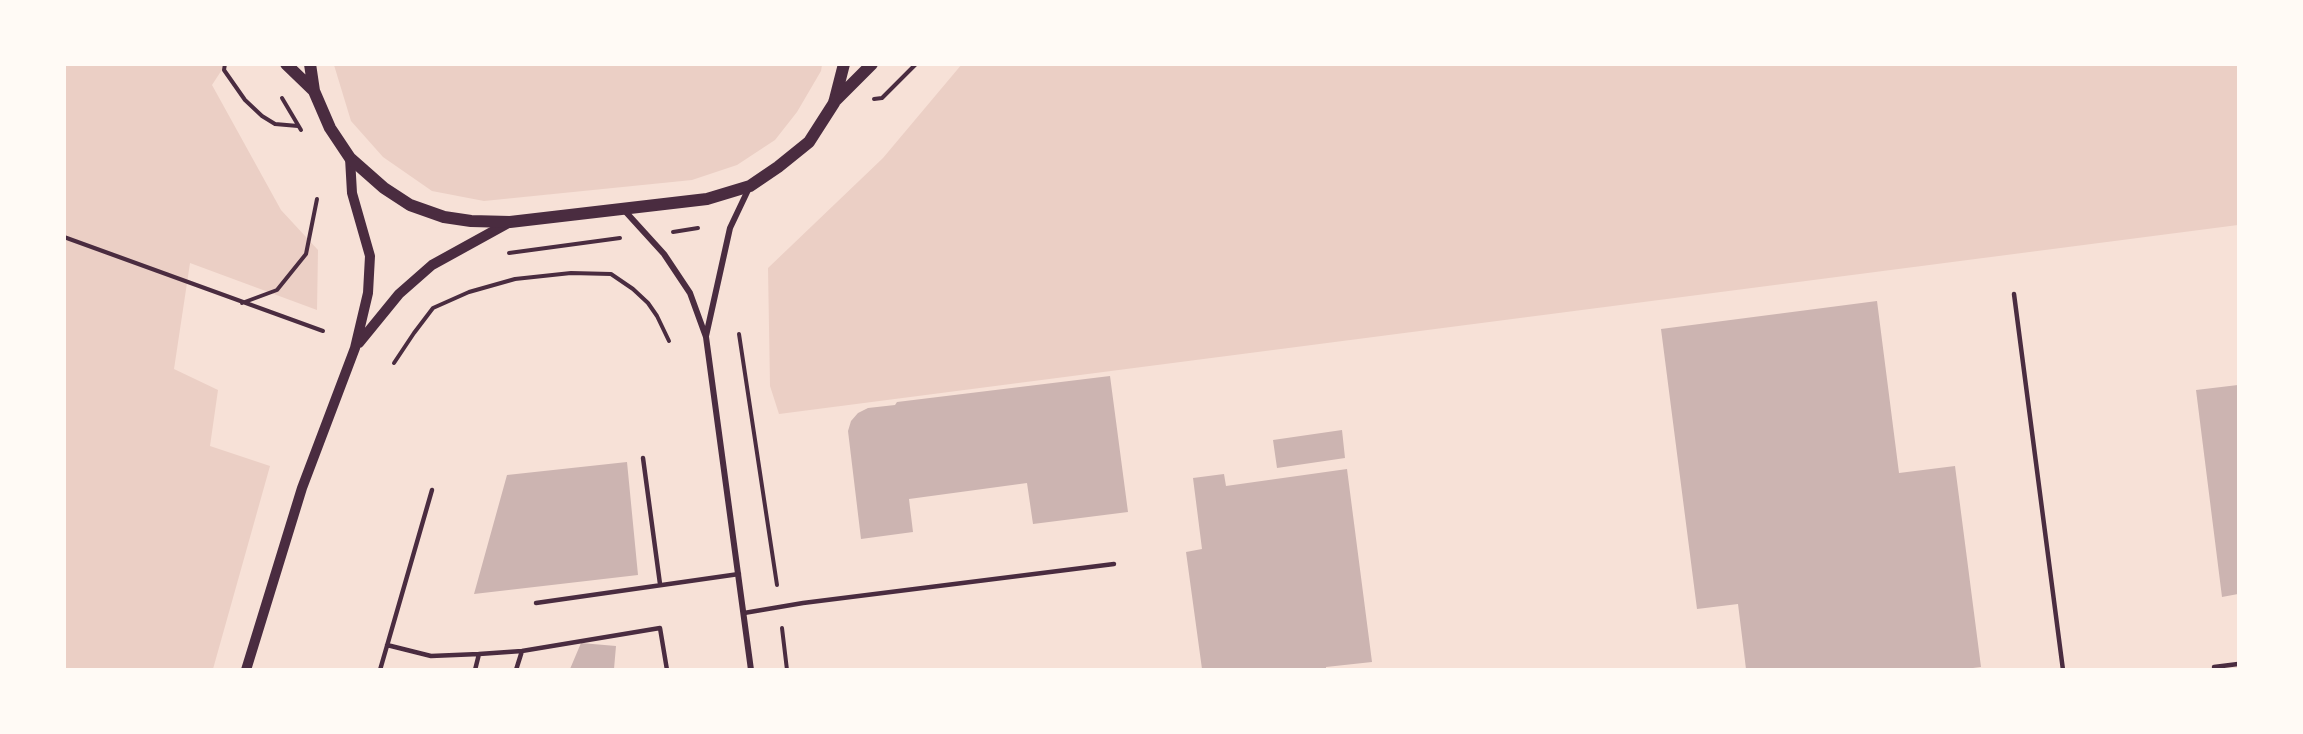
<!DOCTYPE html>
<style>
body{margin:0}
#map{position:relative;width:2303px;height:734px;overflow:hidden;background:#f7e1d7;font-family:Quicksand,sans-serif}
canvas{display:block}
.frame{position:absolute;inset:0;border:66px solid #fffaf5;pointer-events:none}
</style>
<div id="map">
<canvas width="2303" height="734"></canvas>
<div class="frame"></div>
</div>
<script>
const ctx = document.querySelector('canvas').getContext('2d');
ctx.lineJoin = 'round';
function fill(path, color) {
  ctx.fillStyle = color;
  ctx.fill(path, 'evenodd');
}
function shape(rows) {
  const path = new Path2D();
  for (const r of rows) {
    path.moveTo(r[0], r[1]);
    for (let i = 2; i < r.length; i += 2) path.lineTo(r[i], r[i + 1]);
  }
  return path;
}
function trace(path, color, width, dash) {
  ctx.strokeStyle = color;
  ctx.lineWidth = width;
  ctx.lineCap = dash ? 'butt' : 'round';
  ctx.setLineDash(dash || []);
  ctx.stroke(path);
}
const green = shape([
 [962,64,2238,65,2238,225,779,414,770,386,768,268,883,158],
 [64,65,225,65,212,85,281,210,318,250,317,310,190,263,174,369,218,390,210,446,270,466,213,669,65,669],
 [334,65,334,64,822,65,821,71,797,112,775,140,737,165,692,180,484,201,432,191,383,157,351,121]
]);
const building = shape([
 [1877,301,1899,473,1955,466,1981,667,1965,669,1746,669,1738,604,1697,609,1661,329],
 [1110,376,1128,512,1033,524,1027,483,909,499,913,532,861,539,848,431,851,421,858,413,868,408,895,405,897,402],
 [2238,385,2238,594,2222,597,2196,390],
 [1342,430,1345,458,1277,468,1273,440],
 [627,462,638,575,474,594,507,475],
 [1347,469,1372,662,1326,667,1326,669,1202,669,1186,552,1202,549,1193,478,1224,474,1226,486],
 [581,643,616,646,614,669,570,669]
]);
const path = shape([
 [225,64,224,70,245,100,262,116,275,124,298,126],
 [282,98,301,130],
 [874,99,882,98,916,64],
 [673,232,698,228],
 [64,237,323,331],
 [509,253,620,238],
 [242,303,277,290,306,254,317,199],
 [739,334,777,585],
 [394,363,414,333,433,308,469,292,515,279,571,273,611,274,633,289,648,303,657,316,669,341],
 [782,628,787,670]
]);
const service = shape([
 [2014,294,2063,670],
 [643,458,660,584],
 [536,603,739,574],
 [744,613,803,603,1114,564],
 [387,645,431,656,479,654,522,651,660,628,667,670],
 [2214,667,2238,664],
 [380,670,432,490],
 [475,670,479,654],
 [516,670,522,651]
]);
const minor = shape([
 [624,210,664,254,690,293,706,337,751,670],
 [706,336,730,228,749,188]
]);
const tertiary = shape([
 [359,343,399,294,432,265,510,222],
 [246,670,302,488,355,348,368,293,370,256,352,193,350,158]
]);
const secondary = shape([
 [286,64,314,91],
 [310,64,314,91,330,128,350,158,384,188,410,205,444,217,471,221,510,222,707,199,750,186,778,167,809,142,834,103,844,64],
 [834,102,872,64]
]);
fill(green, '#ebcfc5');
fill(building, '#ccb4b1');
trace(path, '#4a2c40', 4);
trace(service, '#4a2c40', 4.5);
trace(minor, '#4a2c40', 6);
trace(tertiary, '#4a2c40', 10);
trace(secondary, '#4a2c40', 12);
</script>
